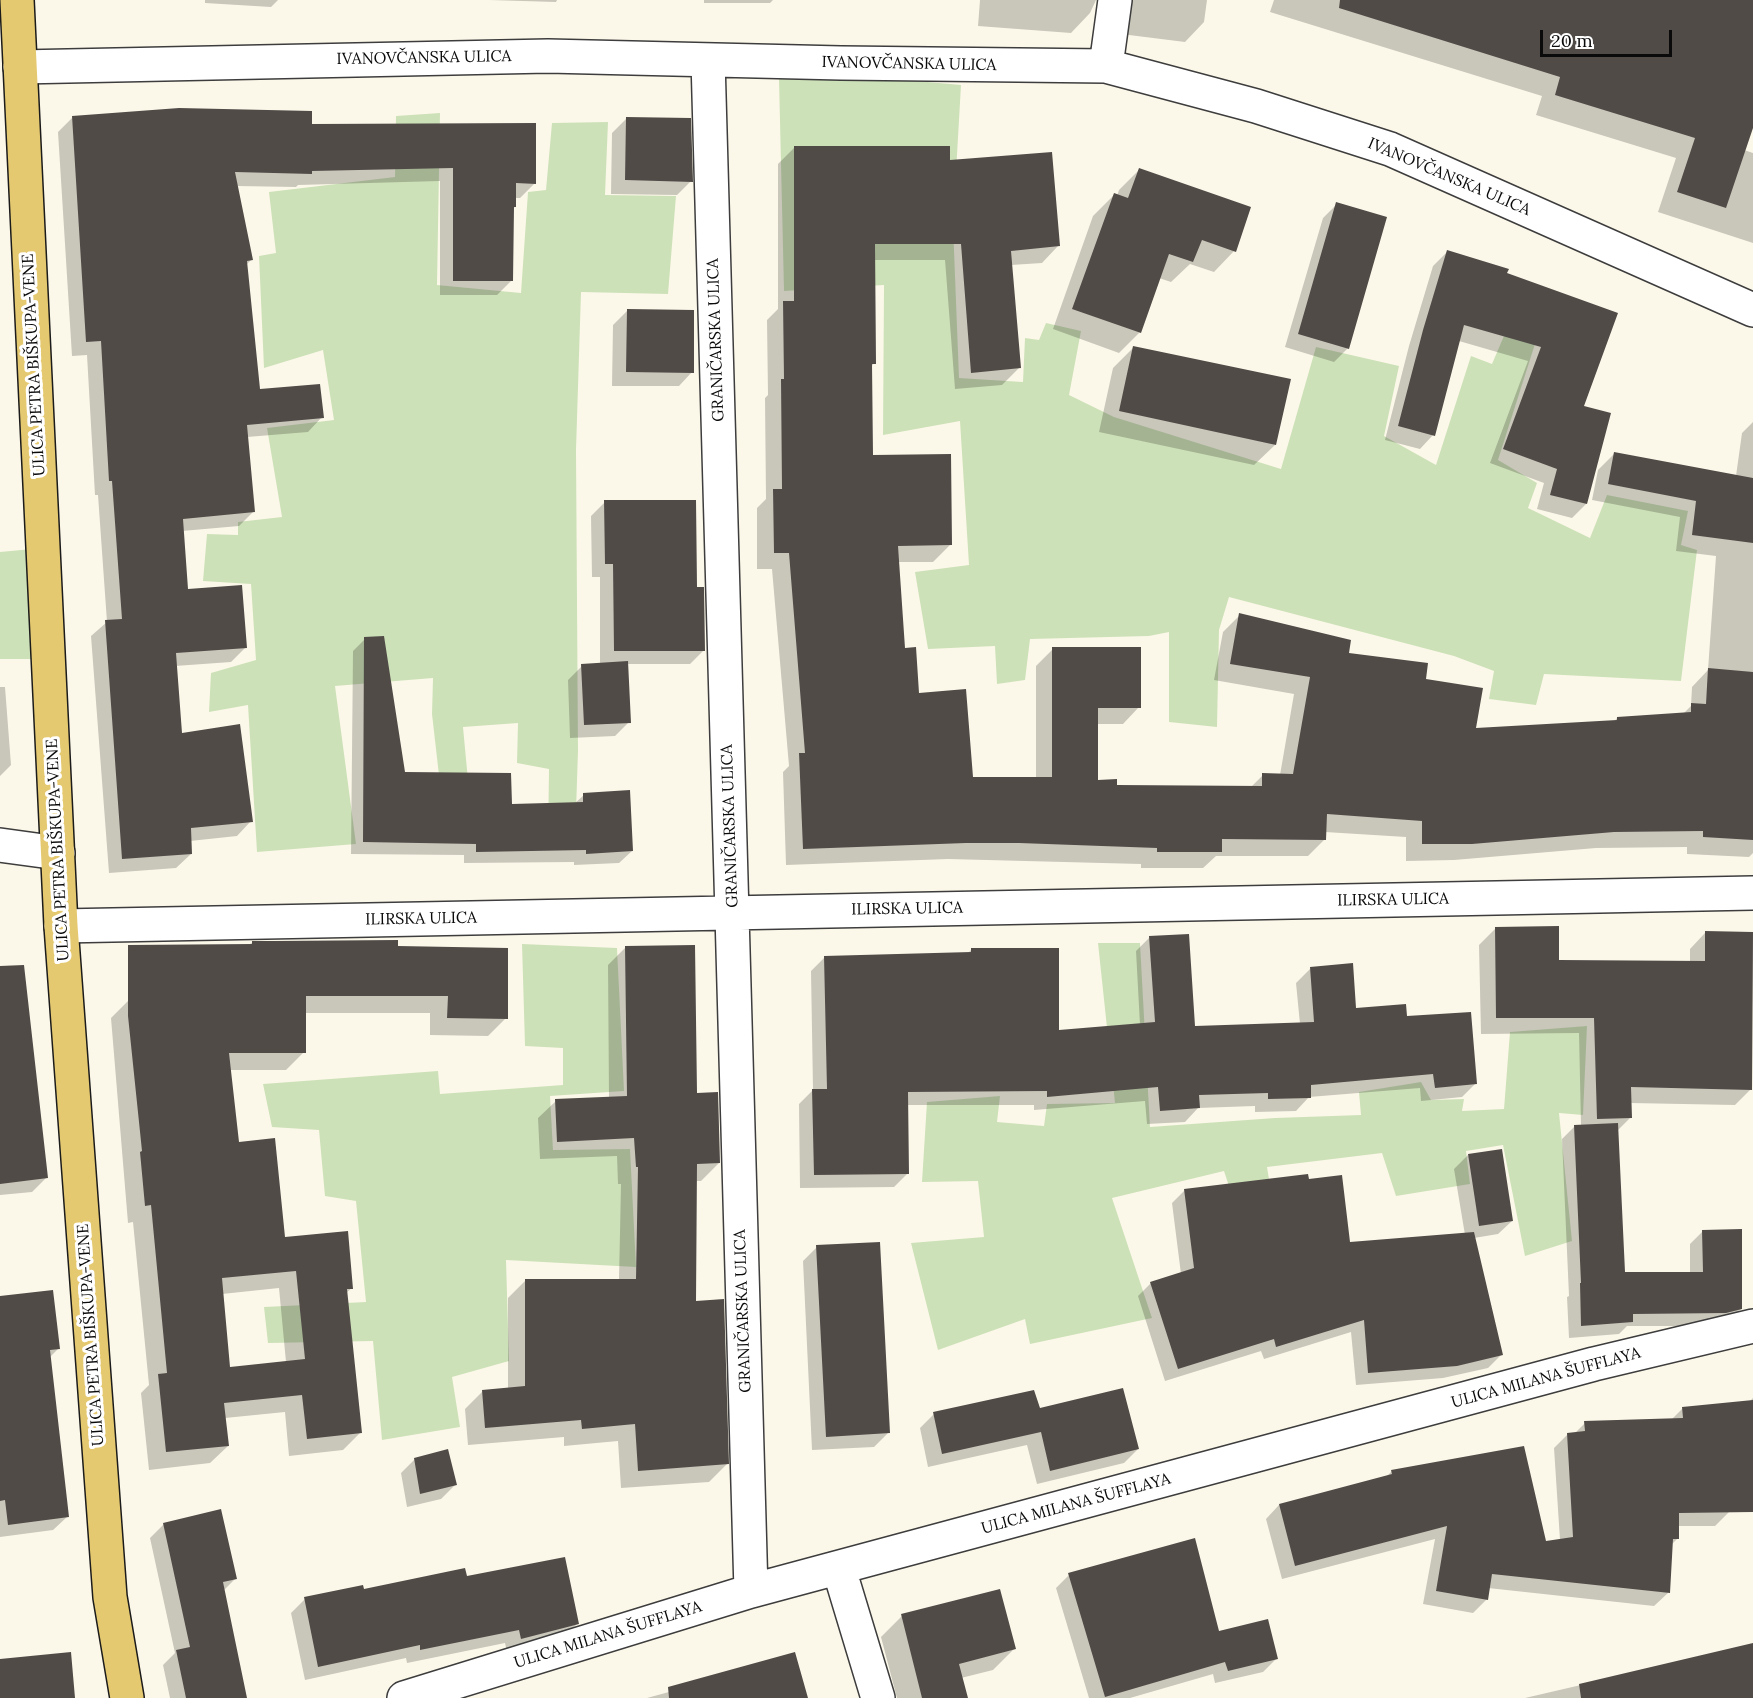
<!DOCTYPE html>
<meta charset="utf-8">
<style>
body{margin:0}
#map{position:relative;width:1753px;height:1698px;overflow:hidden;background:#fcf8e9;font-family:Lora,serif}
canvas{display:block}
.scale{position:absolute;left:1540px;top:30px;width:132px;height:27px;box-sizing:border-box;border:3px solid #0a0a0a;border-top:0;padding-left:8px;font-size:18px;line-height:21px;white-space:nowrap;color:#0a0a0a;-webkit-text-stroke:4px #fff;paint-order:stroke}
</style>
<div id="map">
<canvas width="1753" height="1698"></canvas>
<div class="scale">20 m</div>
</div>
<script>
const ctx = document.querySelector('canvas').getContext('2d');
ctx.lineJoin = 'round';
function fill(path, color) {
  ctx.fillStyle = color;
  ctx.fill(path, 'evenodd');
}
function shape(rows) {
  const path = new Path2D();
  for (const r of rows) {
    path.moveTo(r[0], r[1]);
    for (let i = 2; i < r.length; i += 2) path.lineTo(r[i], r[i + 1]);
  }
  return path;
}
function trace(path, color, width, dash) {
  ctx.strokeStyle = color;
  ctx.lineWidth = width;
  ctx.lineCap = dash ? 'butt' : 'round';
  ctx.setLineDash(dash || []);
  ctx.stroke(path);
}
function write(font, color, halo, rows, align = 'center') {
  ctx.font = font + ' Lora,serif';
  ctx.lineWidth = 6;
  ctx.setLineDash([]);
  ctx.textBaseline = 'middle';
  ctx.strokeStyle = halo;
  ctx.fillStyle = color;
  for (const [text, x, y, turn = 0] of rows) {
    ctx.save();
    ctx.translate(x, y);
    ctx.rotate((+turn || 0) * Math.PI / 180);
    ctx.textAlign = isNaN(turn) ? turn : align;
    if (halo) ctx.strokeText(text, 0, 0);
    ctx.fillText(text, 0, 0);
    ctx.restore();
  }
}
const green = shape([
 [883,78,961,85,953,225,959,378,1023,382,1025,338,1039,340,1046,323,1081,331,1069,395,1114,417,1281,469,1316,347,1399,366,1384,436,1436,465,1471,356,1492,364,1515,310,1542,322,1498,460,1537,483,1528,508,1590,538,1607,495,1688,511,1681,545,1697,550,1681,681,1544,674,1536,705,1489,699,1494,671,1454,656,1229,597,1219,630,1217,727,1169,722,1169,632,1149,636,1030,639,1025,680,997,684,995,646,928,649,915,572,969,565,960,421,883,435,884,285,784,291,779,79],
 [440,113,437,285,521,293,528,192,546,190,552,123,608,122,605,195,676,196,668,294,581,292,576,450,578,751,575,841,548,844,549,769,517,763,518,723,463,727,469,791,441,793,432,714,433,678,335,686,356,844,257,852,248,705,209,712,211,673,256,660,251,584,203,581,207,534,238,535,238,522,282,517,267,428,334,420,323,350,264,368,259,256,276,253,269,192,395,177,396,116],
 [43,548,48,659,0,659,0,552],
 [1098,943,1140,943,1150,1127,1275,1118,1361,1115,1359,1092,1421,1082,1431,1100,1464,1099,1462,1111,1504,1109,1510,1032,1587,1026,1583,1115,1559,1113,1572,1241,1525,1256,1503,1145,1466,1151,1470,1184,1396,1196,1382,1153,1267,1167,1274,1210,1239,1217,1224,1171,1112,1198,1152,1318,1030,1344,1025,1319,938,1350,911,1243,984,1237,978,1181,922,1182,927,1102,1000,1096,997,1122,1044,1126,1047,1104,1115,1103],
 [522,944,617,948,624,1091,550,1096,553,1150,630,1149,636,1267,506,1260,509,1361,452,1377,460,1427,382,1440,373,1341,268,1343,264,1307,366,1302,356,1201,325,1196,319,1130,272,1127,263,1084,438,1071,440,1094,563,1085,563,1048,525,1046]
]);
const shadow = shape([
 [205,0,278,0,271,7,205,3],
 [489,0,557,0,556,2],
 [704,0,773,0,770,3,704,3],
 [980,0,1096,0,1090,13,1071,33,978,26],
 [1096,0,1207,0,1204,22,1185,42,1113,33,1106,4],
 [1274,0,1753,0,1753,123,1744,150,1753,153,1753,243,1658,212,1676,158,1536,115,1542,96,1270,12],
 [72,118,311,125,535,183,520,198,515,198,515,207,512,209,512,280,497,295,440,295,440,181,298,185,296,187,236,186,251,260,246,265,259,391,322,417,308,432,247,437,253,512,239,526,182,531,187,591,245,648,231,662,175,666,181,735,251,821,237,836,190,841,191,854,176,868,109,873,91,636,107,622,98,495,95,495,87,355,72,356,58,132],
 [626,119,691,181,677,195,611,194,612,133],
 [795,147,948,162,1058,246,1042,263,1011,265,1019,368,1002,385,955,389,945,260,873,260,874,363,871,367,872,456,950,545,933,562,897,562,904,650,918,694,972,779,1036,779,1036,666,1053,649,1139,707,1123,724,1097,724,1096,781,1116,787,1251,787,1263,775,1280,775,1294,694,1214,680,1223,632,1240,615,1424,680,1475,729,1614,722,1617,718,1683,714,1691,706,1692,687,1708,670,1716,556,1676,551,1680,517,1592,500,1598,470,1615,453,1736,476,1742,433,1753,422,1753,853,1749,857,1687,854,1687,847,1596,848,1454,860,1406,861,1406,837,1325,832,1325,839,1308,856,1216,856,1203,868,1141,868,1141,864,948,859,786,865,783,772,789,766,772,569,757,569,757,508,766,499,765,398,768,395,767,320,778,309,778,164],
 [1139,170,1234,251,1214,272,1190,264,1171,282,1159,278,1140,332,1119,353,1053,329,1093,216,1114,195,1117,196,1119,190],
 [1337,204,1348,348,1334,362,1285,347,1323,218],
 [1447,252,1505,274,1582,407,1586,504,1572,518,1537,509,1544,483,1490,463,1528,361,1459,341,1433,435,1420,449,1385,440,1409,346,1433,266],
 [627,311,692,372,679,386,612,386,613,325],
 [1134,347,1275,445,1254,465,1099,432,1113,368],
 [605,502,695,588,704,650,690,664,627,664,629,722,615,736,570,738,568,680,582,666,600,665,600,577,592,577,591,516],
 [365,639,404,773,511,805,574,804,584,795,632,851,619,863,574,865,574,862,464,863,464,855,351,854,353,651],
 [0,687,5,687,11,765,0,776],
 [1495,929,1558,962,1690,962,1690,949,1705,933,1753,933,1751,1089,1735,1105,1630,1103,1630,1118,1617,1131,1624,1274,1690,1274,1690,1244,1703,1231,1741,1309,1728,1322,1712,1326,1627,1326,1619,1334,1569,1338,1567,1297,1569,1296,1562,1139,1575,1126,1581,1126,1579,1033,1481,1034,1479,945],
 [1150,937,1193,1027,1300,1024,1296,983,1310,969,1355,1009,1405,1018,1476,1083,1462,1097,1421,1101,1420,1088,1309,1097,1296,1111,1255,1112,1255,1106,1198,1108,1185,1122,1147,1124,1145,1101,1034,1110,1034,1105,907,1105,908,1173,894,1187,800,1188,799,1104,813,1090,811,971,825,957,968,953,972,949,1057,1032,1140,1025,1136,951],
 [252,943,396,948,506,1018,488,1036,430,1035,430,1013,304,1013,304,1052,286,1070,229,1070,238,1143,284,1238,352,1288,346,1293,361,1432,343,1450,289,1456,285,1412,225,1418,228,1446,210,1463,149,1470,141,1393,149,1385,133,1222,128,1223,111,1018,129,1000],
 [279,1288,286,1362,229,1368,222,1294],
 [626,947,696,1094,719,1163,701,1181,696,1181,695,1302,727,1464,709,1482,621,1488,618,1441,564,1446,564,1437,468,1445,465,1409,483,1391,508,1389,508,1298,526,1280,619,1280,621,1184,618,1184,617,1156,540,1159,538,1118,556,1101,609,1098,608,965],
 [0,1014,46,1178,32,1192,0,1195],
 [1468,1155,1512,1221,1498,1234,1474,1238,1501,1355,1488,1368,1443,1378,1356,1385,1351,1332,1264,1359,1261,1351,1165,1381,1138,1296,1151,1283,1181,1274,1172,1203,1185,1190,1308,1180,1349,1243,1465,1235,1454,1169],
 [817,1247,888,1433,874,1447,812,1450,803,1261],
 [0,1297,58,1349,50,1357,67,1517,53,1530,0,1537],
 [1753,1398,1753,1475,1729,1512,1715,1526,1678,1526,1678,1538,1671,1545,1668,1593,1654,1606,1488,1588,1486,1600,1473,1613,1423,1604,1435,1539,1282,1579,1266,1519,1279,1505,1386,1477,1392,1471,1545,1543,1560,1540,1554,1448,1568,1434,1574,1434,1585,1423,1671,1420,1683,1408,1749,1402],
 [1039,1410,1138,1449,1124,1463,1037,1484,1027,1445,928,1467,920,1428,934,1414],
 [415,1459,455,1485,441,1499,407,1507,401,1473],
 [164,1524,236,1578,223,1591,246,1698,170,1698,163,1665,175,1653,150,1538],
 [1069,1575,1276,1659,1263,1672,1215,1683,1213,1674,1130,1698,1089,1698,1056,1588],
 [466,1578,577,1624,563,1638,507,1652,505,1643,407,1663,406,1658,305,1680,291,1613,305,1599],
 [902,1616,1014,1649,993,1670,961,1678,966,1698,897,1698,881,1637],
 [1753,1645,1753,1698,1525,1698],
 [709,1681,806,1698,647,1698]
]);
const building = shape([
 [1340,0,1753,0,1753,128,1726,208,1677,192,1695,138,1555,95,1560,77,1339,8],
 [179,108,312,111,312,124,536,123,536,184,516,183,516,207,514,207,513,281,453,281,453,168,312,171,312,174,235,172,253,260,247,261,260,389,320,384,324,418,247,425,255,512,183,519,188,589,242,585,247,648,176,653,182,733,240,724,253,822,191,828,192,854,122,859,105,620,122,619,112,481,109,481,101,341,86,342,72,116],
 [626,117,691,118,693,182,625,180],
 [794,146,950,146,950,160,1052,152,1060,246,1011,251,1021,368,971,373,961,244,875,244,876,364,872,364,873,455,951,454,952,545,898,546,905,648,916,647,919,693,966,689,973,777,1052,777,1052,647,1141,647,1141,708,1098,708,1098,780,1117,779,1117,785,1262,786,1262,773,1293,774,1310,677,1230,664,1239,613,1351,640,1349,653,1428,663,1426,679,1483,688,1476,728,1617,720,1617,717,1691,712,1691,703,1706,704,1708,668,1753,672,1753,840,1703,837,1703,831,1614,832,1472,844,1422,844,1422,821,1327,814,1326,840,1222,839,1222,852,1157,852,1157,848,1019,843,966,843,803,849,799,753,805,753,789,553,774,553,773,489,782,489,781,379,784,379,783,301,794,301],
 [1139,168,1251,207,1236,252,1202,240,1193,262,1169,254,1141,333,1072,309,1114,193,1128,198],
 [1336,202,1387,217,1349,349,1298,334],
 [1447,250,1509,269,1507,273,1618,313,1584,406,1611,413,1587,504,1550,495,1557,469,1503,449,1541,347,1464,325,1435,436,1398,426,1423,330],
 [627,309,694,310,694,373,626,372],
 [1133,346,1291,379,1276,445,1119,411],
 [1614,452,1753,478,1753,543,1692,535,1696,501,1608,484],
 [604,500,696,500,697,587,704,587,705,651,614,651,613,564,605,564],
 [384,636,405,772,511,773,512,804,583,802,583,793,630,790,633,851,586,854,586,850,476,852,476,844,363,842,364,637],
 [628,661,631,723,584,725,581,664],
 [1559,926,1559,960,1705,961,1705,931,1753,932,1752,1090,1631,1087,1632,1118,1597,1119,1594,1018,1496,1018,1495,927],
 [1189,934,1195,1026,1314,1022,1310,967,1353,963,1356,1008,1406,1004,1407,1016,1471,1012,1477,1084,1435,1088,1433,1074,1311,1085,1311,1098,1268,1099,1268,1093,1199,1095,1200,1108,1160,1111,1158,1087,1047,1097,1047,1091,908,1092,909,1174,814,1175,812,1089,827,1089,824,956,971,952,971,948,1059,948,1059,1030,1155,1022,1149,936],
 [398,940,398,946,508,948,508,1019,447,1018,448,996,306,996,306,1053,229,1053,239,1142,275,1138,285,1237,348,1231,353,1289,347,1289,362,1433,307,1439,302,1395,224,1403,229,1446,166,1452,158,1374,167,1373,151,1205,145,1206,140,1152,142,1151,128,1016,128,945,252,944,252,941,275,941],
 [296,1271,305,1359,230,1367,222,1278],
 [695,945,697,1093,718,1092,720,1163,697,1164,696,1301,724,1299,729,1464,638,1471,635,1424,582,1429,581,1420,485,1428,482,1390,525,1386,525,1279,636,1279,638,1167,636,1167,634,1138,557,1142,555,1099,627,1096,625,946],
 [24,965,48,1178,0,1184,0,966],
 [1618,1123,1625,1272,1703,1272,1702,1230,1742,1229,1742,1309,1726,1313,1633,1314,1633,1322,1581,1326,1580,1283,1581,1283,1574,1125],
 [1502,1149,1513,1221,1479,1226,1468,1154],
 [1308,1174,1309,1179,1342,1175,1350,1242,1474,1232,1503,1355,1457,1366,1368,1373,1364,1320,1276,1347,1274,1339,1178,1369,1150,1282,1194,1268,1184,1189],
 [880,1242,890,1433,826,1437,816,1245],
 [53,1290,60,1349,50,1350,69,1517,8,1525,5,1500,0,1501,0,1296],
 [1123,1388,1139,1449,1050,1471,1041,1432,942,1454,933,1412,1034,1390,1040,1408],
 [1753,1400,1753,1512,1679,1513,1679,1539,1673,1539,1670,1593,1492,1574,1488,1600,1436,1591,1447,1526,1295,1566,1279,1504,1392,1474,1391,1470,1524,1446,1546,1541,1573,1537,1567,1433,1585,1431,1584,1421,1683,1418,1682,1407],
 [448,1449,457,1485,420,1494,414,1458],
 [221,1509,237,1579,223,1582,247,1698,186,1698,176,1650,190,1647,163,1523],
 [1195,1538,1219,1631,1268,1619,1278,1659,1228,1671,1225,1662,1105,1697,1068,1573],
 [565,1557,579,1624,521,1639,519,1630,420,1650,420,1645,318,1667,304,1597,363,1585,364,1589,465,1568,467,1576],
 [1000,1589,1016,1649,959,1664,968,1698,922,1698,901,1614],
 [1753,1643,1753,1698,1581,1698,1579,1684],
 [71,1652,75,1698,0,1698,0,1659],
 [795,1652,808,1698,669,1698,668,1687]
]);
const minor = shape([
 [708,60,751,1591],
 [1106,66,1115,0],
 [20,67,548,56,841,63,1106,66,1256,106,1390,149,1753,310],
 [0,845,58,853],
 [61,926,1753,893],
 [839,1569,878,1698],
 [404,1698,751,1591,1594,1364,1753,1326]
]);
const major = shape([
 [17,0,61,926,110,1597,127,1698]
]);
const streetNames = [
 ["IVANOVČANSKA ULICA",424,58,-1],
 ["IVANOVČANSKA ULICA",909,64,1],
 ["IVANOVČANSKA ULICA",1449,177,23],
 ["GRANIČARSKA ULICA",716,340,-92],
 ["ULICA PETRA BIŠKUPA-VENE",34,365,-93],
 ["GRANIČARSKA ULICA",730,826,-92],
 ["ULICA PETRA BIŠKUPA-VENE",58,850,-93],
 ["ILIRSKA ULICA",1393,900,-1],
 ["ILIRSKA ULICA",907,909,-1],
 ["ILIRSKA ULICA",421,919,-1],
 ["GRANIČARSKA ULICA",743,1311,-92],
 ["ULICA PETRA BIŠKUPA-VENE",91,1335,-94],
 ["ULICA MILANA ŠUFFLAYA",1546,1378,-15],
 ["ULICA MILANA ŠUFFLAYA",1076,1504,-15],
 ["ULICA MILANA ŠUFFLAYA",608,1635,-17]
];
fill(green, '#cde1b8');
fill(shadow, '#0003');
fill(building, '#514b48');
trace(minor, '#3d3d3d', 36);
trace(major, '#1b1b1b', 36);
trace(minor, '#fff', 33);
trace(major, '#e5c970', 33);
write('16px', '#0a0a0a', '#fff', streetNames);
</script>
